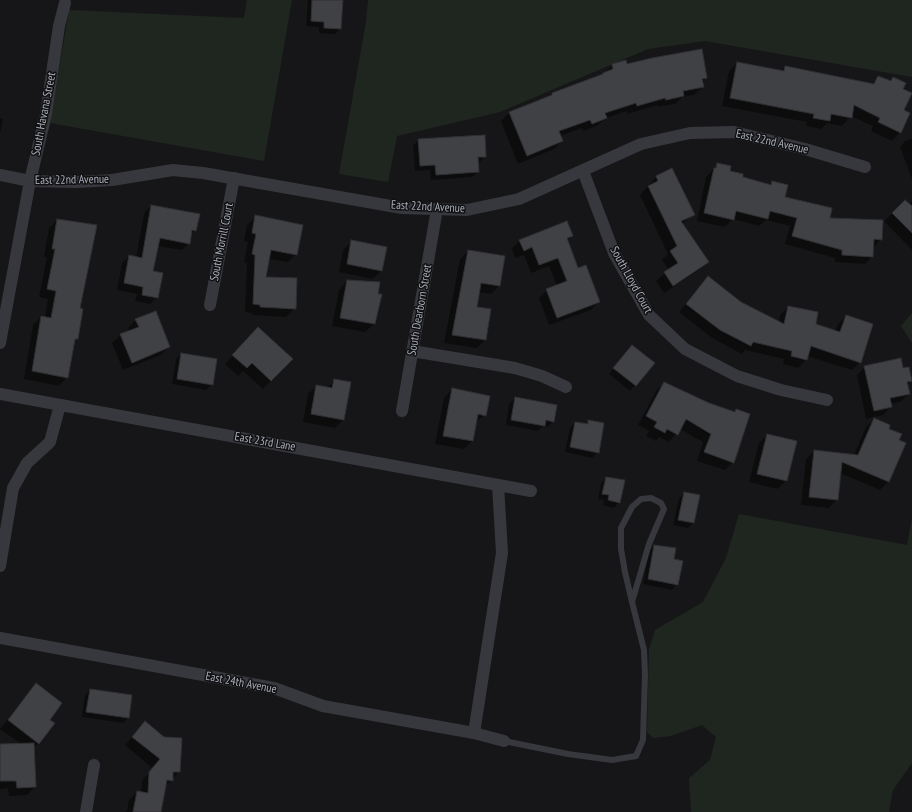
<!DOCTYPE html>
<style>
body{margin:0}
canvas{display:block;background:#161618}
</style>
<canvas width="912" height="812"></canvas>
<script>
const ctx = document.querySelector('canvas').getContext('2d');
ctx.lineJoin = 'round';
function fill(path, color) {
  ctx.fillStyle = color;
  ctx.fill(path, 'evenodd');
}
function shape(rows) {
  const path = new Path2D();
  for (const r of rows) {
    path.moveTo(r[0], r[1]);
    for (let i = 2; i < r.length; i += 2) path.lineTo(r[i], r[i + 1]);
  }
  return path;
}
function trace(path, color, width, dash) {
  ctx.strokeStyle = color;
  ctx.lineWidth = width;
  ctx.lineCap = dash ? 'butt' : 'round';
  ctx.setLineDash(dash || []);
  ctx.stroke(path);
}
function write(font, color, halo, rows, align = 'center') {
  ctx.font = font + ' "PT Sans Narrow",sans-serif';
  ctx.lineWidth = 3;
  ctx.setLineDash([]);
  ctx.textBaseline = 'middle';
  ctx.strokeStyle = halo;
  ctx.fillStyle = color;
  for (const [text, x, y, turn = 0] of rows) {
    ctx.save();
    ctx.translate(x, y);
    ctx.rotate((+turn || 0) * Math.PI / 180);
    ctx.textAlign = isNaN(turn) ? turn : align;
    if (halo) ctx.strokeText(text, 0, 0);
    ctx.fillText(text, 0, 0);
    ctx.restore();
  }
}
const green = shape([
 [247,0,292,0,264,161,50,123,69,10,244,18],
 [368,0,912,0,912,77,705,41,648,49,500,112,397,136,388,182,339,174,366,22],
 [912,313,912,343,901,326],
 [739,514,907,545,912,519,912,763,893,790,889,812,691,812,689,778,710,760,716,737,702,725,671,736,653,738,647,732,649,649,655,630,703,602,726,558]
]);
const shadow = shape([
 [308,0,342,0,340,29,335,34,319,33,319,27,306,26],
 [737,63,781,71,785,67,871,85,879,77,890,82,893,79,902,89,903,110,900,132,892,141,871,131,873,126,851,116,842,126,827,123,821,129,806,126,807,122,722,106,729,71],
 [613,65,626,66,706,78,702,82,702,87,694,95,682,97,675,104,658,107,657,105,628,114,627,111,606,118,597,126,583,131,582,128,560,136,562,141,554,149,518,164,501,121,509,113,548,97,552,93,601,76],
 [0,114,0,118,3,119,0,133],
 [912,139,912,179,900,147,905,141],
 [418,140,485,156,480,162,477,162,478,172,472,177,431,180,430,170,415,171,413,146],
 [718,164,741,178,769,185,773,182,784,198,828,219,881,239,874,247,873,256,865,264,835,262,835,258,785,244,790,226,766,220,759,226,733,219,725,227,697,221,706,177],
 [656,177,694,214,682,224,707,262,699,270,664,293,656,281,669,270,662,260,668,254,640,195],
 [905,201,909,204,912,201,912,250,884,221],
 [151,206,195,230,190,236,189,243,182,250,157,246,152,272,157,297,150,304,135,301,137,294,117,290,122,263,129,256,136,258,144,213],
 [256,217,296,254,288,262,268,259,265,278,295,308,286,317,252,315,252,313,245,312,247,263,244,263,248,242,244,241,247,225],
 [57,220,79,309,77,339,73,342,67,377,59,386,24,379,33,325,41,317,45,317,48,299,39,297,47,257,44,257,49,228],
 [572,235,567,240,578,269,599,302,591,310,549,325,539,298,547,290,557,286,549,266,531,273,524,255,515,258,512,249,520,240],
 [352,241,381,271,373,279,339,272,343,250],
 [468,251,499,286,491,294,478,292,476,308,485,340,477,348,444,343,460,259],
 [708,277,740,302,779,322,780,315,789,307,814,325,835,332,838,324,846,316,860,362,852,370,807,356,806,360,798,368,783,364,784,359,745,350,742,354,712,338,679,312],
 [347,281,377,294,374,324,365,332,332,326,339,290],
 [136,320,169,347,161,355,123,370,112,343,121,335,129,332,128,328],
 [250,337,292,359,263,389,243,371,238,376,225,364],
 [627,351,654,363,630,391,609,374],
 [181,354,212,384,206,390,172,384,176,359],
 [865,367,903,369,911,381,907,385,909,394,900,402,891,404,891,407,883,415,866,419,857,375],
 [335,380,350,383,343,420,335,428,303,422,308,394,317,386,327,388],
 [665,383,709,404,733,413,736,410,733,462,725,470,697,461,703,442,680,429,669,442,659,437,656,441,646,436,649,431,638,425,656,391],
 [452,389,485,415,475,423,472,441,464,449,435,444,444,398],
 [515,398,553,421,548,427,543,426,538,431,506,425,509,404],
 [874,419,898,440,905,443,888,482,880,490,840,473,837,499,829,508,801,505,806,459,814,451,854,455,866,427],
 [589,421,598,452,592,458,565,452,570,428,575,423,585,425],
 [767,435,786,481,777,489,749,482,759,443],
 [606,478,619,502,614,508,603,505,604,500,598,499,601,483],
 [684,493,693,523,688,528,673,525,679,499],
 [655,546,673,560,677,584,672,590,643,584,649,551],
 [36,684,48,720,39,743,33,748,35,787,27,795,9,796,8,788,0,789,0,745,21,744,0,729],
 [90,690,128,718,123,723,82,717,85,695],
 [145,723,179,772,165,787,160,812,124,812,127,811,129,800,137,792,141,793,142,781,152,768,125,745]
]);
const building = shape([
 [312,0,343,0,341,29,324,28,324,22,311,21,312,0],
 [702,49,707,78,702,79,704,87,683,91,684,96,666,100,665,98,637,106,636,103,605,113,607,118,592,124,590,120,559,131,563,141,527,156,509,112,552,95,552,93,603,74,603,73,613,69,612,64,626,60,627,64,652,58,702,49],
 [737,62,784,71,785,66,874,84,878,76,891,81,893,77,906,83,903,89,912,93,904,110,910,113,901,133,878,122,880,118,854,105,852,118,831,114,830,121,813,118,814,114,730,98,737,62],
 [485,135,486,157,478,157,479,172,436,175,435,165,420,166,418,139,485,135],
 [717,163,731,166,730,171,743,174,743,177,771,185,772,181,788,185,785,197,832,208,830,218,883,220,882,240,874,239,873,257,842,255,842,250,792,236,797,218,770,211,768,219,736,211,734,220,704,213,714,168,716,168,717,163],
 [672,168,695,215,681,221,709,262,673,286,664,272,678,263,670,251,677,246,648,186,658,181,656,176,672,168],
 [905,200,912,206,912,233,892,213,905,200],
 [151,205,200,214,196,231,192,230,190,244,160,238,153,271,163,273,158,298,142,295,143,287,124,283,129,255,142,258,151,205],
 [255,215,303,225,297,255,271,250,266,277,297,278,296,309,260,307,260,305,253,304,255,255,252,254,256,234,252,233,255,215],
 [57,219,97,225,80,308,83,309,78,339,75,339,68,378,32,371,41,316,51,318,56,291,47,289,55,249,52,249,57,219],
 [567,221,573,236,567,238,578,268,586,265,600,302,557,318,546,289,567,281,558,258,539,265,532,247,524,251,519,240,567,221],
 [351,240,387,247,382,271,347,264,351,240],
 [468,250,505,256,500,286,481,283,477,307,491,309,486,340,452,335,468,250],
 [708,276,741,302,784,324,788,306,818,312,816,324,840,332,846,315,873,324,861,363,811,346,807,360,791,356,792,351,753,342,751,346,720,330,686,304,708,276],
 [347,280,380,282,378,294,382,294,375,324,340,318,347,280],
 [156,311,170,347,132,363,120,334,139,327,135,319,156,311],
 [258,327,293,359,271,381,252,363,247,368,232,355,258,327],
 [632,345,655,363,636,386,613,368,632,345],
 [181,353,217,359,213,385,177,379,181,353],
 [901,358,903,368,909,367,912,381,907,382,910,394,890,398,892,407,874,411,864,366,901,358],
 [334,379,351,382,344,420,311,414,316,385,332,388,334,379],
 [664,382,709,403,735,412,736,409,750,414,734,463,704,452,711,434,686,419,678,435,667,429,665,433,654,427,657,422,646,416,664,382],
 [452,388,490,396,486,416,478,414,473,441,443,436,452,388],
 [515,397,557,405,554,422,546,420,545,426,511,420,515,397],
 [874,418,890,425,889,429,902,434,899,440,906,443,889,482,842,462,838,500,809,497,814,450,858,455,874,418],
 [588,420,604,423,599,453,570,447,575,422,588,424,588,420],
 [767,434,797,441,787,481,757,474,767,434],
 [606,477,625,480,620,503,608,500,609,495,602,494,606,477],
 [684,492,700,495,694,523,678,520,684,492],
 [654,545,676,548,674,559,683,561,678,585,648,579,654,545],
 [36,683,62,703,50,720,55,723,39,744,8,720,36,683],
 [90,689,132,695,129,718,86,712,90,689],
 [145,721,164,737,182,738,180,772,173,772,173,781,167,780,161,812,133,812,137,791,148,793,149,772,160,759,132,737,145,721],
 [34,743,36,787,17,788,16,781,0,781,0,744,34,743]
]);
const service = shape([
 [504,741,568,754,612,760,636,756,643,740,645,675,644,650,632,602,625,572,621,549,621,528,632,507,641,499,651,498,661,503,664,509,649,544,632,602]
]);
const minor = shape([
 [583,171,614,253,649,315,685,349,737,376,781,390,827,400],
 [0,175,30,181,77,182,112,180,173,170,203,173,402,208,467,210,519,199,641,144,690,133,734,132,805,149,865,167],
 [210,305,234,178],
 [0,343,30,181,46,114,59,26,65,3],
 [412,351,515,368,542,376,566,387],
 [0,394,531,491],
 [402,411,437,209],
 [0,566,13,488,27,463,50,442,60,405],
 [0,638,274,688,323,706,474,733,504,741],
 [474,733,502,553,498,485],
 [86,812,94,765]
]);
const streetNames = [
 ["South Havana Street",44,114,-79],
 ["East 22nd Avenue",772,142,13],
 ["East 22nd Avenue",72,180,-1],
 ["East 22nd Avenue",428,207,3],
 ["South Morrill Court",222,242,-79],
 ["South Lloyd Court",631,280,61],
 ["South Dearborn Street",420,310,-80],
 ["East 23rd Lane",265,442,10],
 ["East 24th Avenue",241,683,11]
];
fill(green, '#1e261f');
fill(shadow, '#0007');
fill(building, '#404145');
trace(building, '#303034', 1);
trace(service, '#37383d', 6);
trace(minor, '#37383d', 12);
write('12px', '#a8adb8', '#111113', streetNames);
</script>
